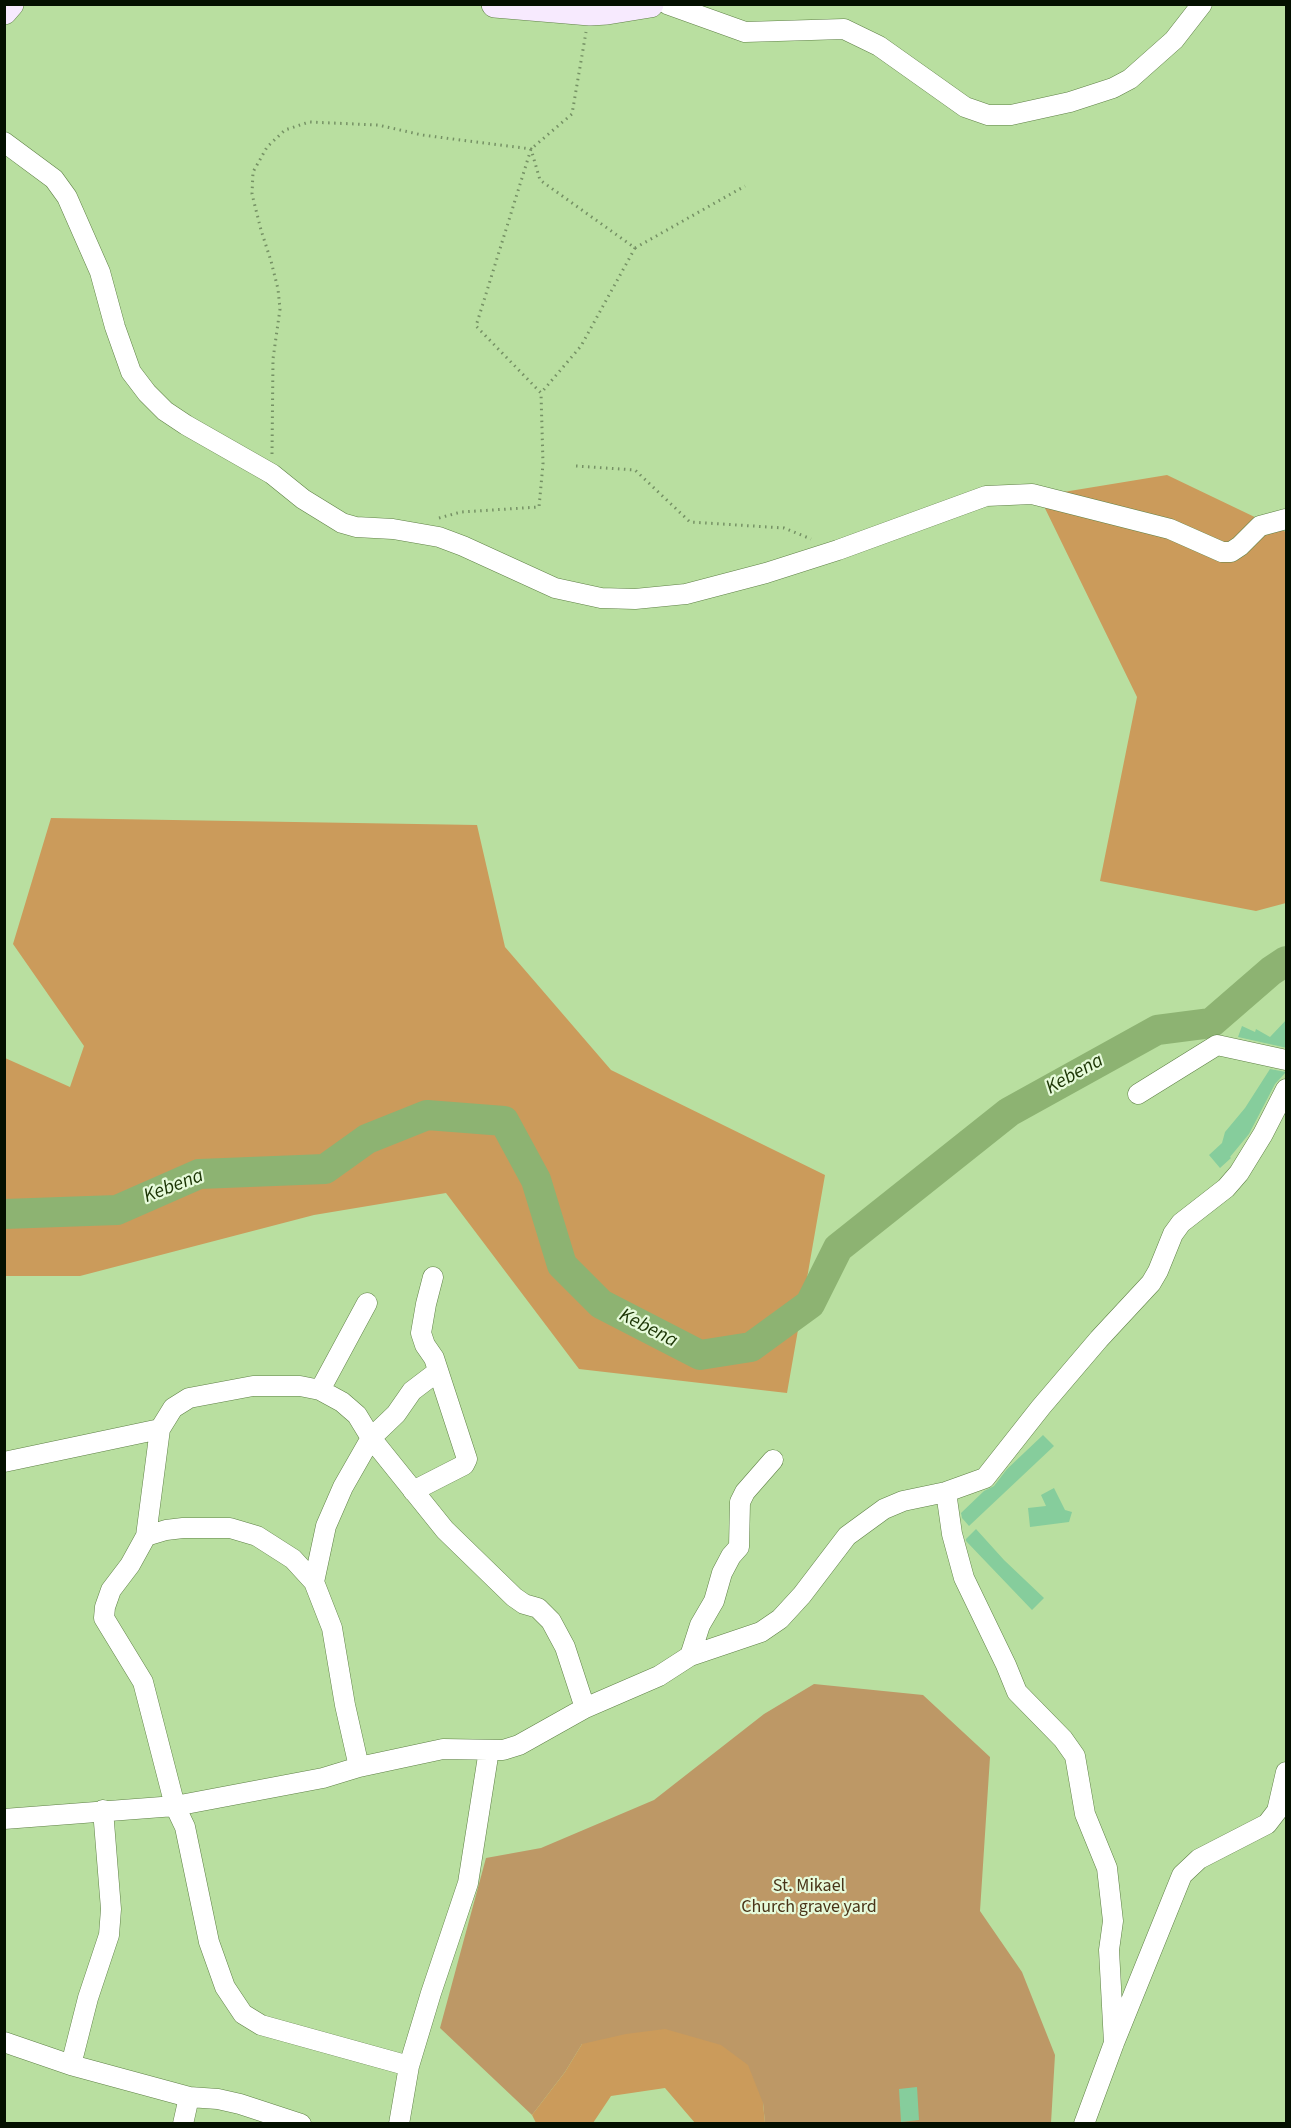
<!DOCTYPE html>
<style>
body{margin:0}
#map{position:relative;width:1291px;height:2128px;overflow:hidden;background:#b9dfa0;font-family:"Source Sans 3",sans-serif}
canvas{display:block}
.frame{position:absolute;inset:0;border:6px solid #041000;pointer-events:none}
</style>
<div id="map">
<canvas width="1291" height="2128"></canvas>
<div class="frame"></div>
</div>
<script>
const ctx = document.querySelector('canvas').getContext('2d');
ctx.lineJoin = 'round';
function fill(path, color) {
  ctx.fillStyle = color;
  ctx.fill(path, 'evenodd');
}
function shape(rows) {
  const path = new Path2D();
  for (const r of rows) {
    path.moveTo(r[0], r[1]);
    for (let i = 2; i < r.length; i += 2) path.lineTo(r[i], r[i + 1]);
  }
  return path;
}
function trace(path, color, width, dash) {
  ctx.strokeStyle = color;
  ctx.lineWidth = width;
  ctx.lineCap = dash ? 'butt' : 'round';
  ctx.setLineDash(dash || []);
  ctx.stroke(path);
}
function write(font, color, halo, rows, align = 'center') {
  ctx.font = font + ' "Source Sans 3",sans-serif';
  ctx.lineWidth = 4.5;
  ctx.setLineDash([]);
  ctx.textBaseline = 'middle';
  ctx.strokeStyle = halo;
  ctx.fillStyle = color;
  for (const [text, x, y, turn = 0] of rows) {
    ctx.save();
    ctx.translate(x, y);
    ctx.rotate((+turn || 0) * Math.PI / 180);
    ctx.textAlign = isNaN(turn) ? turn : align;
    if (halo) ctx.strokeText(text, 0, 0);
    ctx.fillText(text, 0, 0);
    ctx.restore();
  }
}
const green = shape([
 [814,1684,923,1695,990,1757,980,1911,1022,1972,1055,2055,1051,2123,765,2123,763,2103,582,2044,565,2072,532,2115,440,2028,486,1858,541,1848,654,1800,764,1714]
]);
const forest = shape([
 [1167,475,1286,532,1286,903,1256,911,1100,881,1137,697,1039,496],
 [51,818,477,825,505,947,611,1070,825,1175,787,1393,579,1369,446,1193,314,1215,80,1276,5,1276,5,1058,70,1087,84,1046,13,944],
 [665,2029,721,2045,748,2065,763,2103,765,2123,695,2123,665,2088,611,2096,593,2123,536,2123,532,2115,565,2072,582,2044,626,2034]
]);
const river = shape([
 [4,1214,117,1210,199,1174,325,1169,367,1139,427,1115,504,1121,536,1180,562,1265,601,1304,700,1355,751,1347,810,1304,838,1248,1009,1112,1157,1030,1211,1023,1271,971,1286,961]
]);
const building = shape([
 [1287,1019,1287,1048,1238,1037,1242,1026,1255,1032,1256,1029,1270,1037],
 [1270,1069,1286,1072,1275,1084,1249,1134,1230,1157,1231,1158,1220,1168,1209,1155,1222,1143,1225,1132,1245,1108],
 [1043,1435,1054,1446,969,1526,962,1518,961,1513,984,1491,994,1486,1007,1469],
 [1054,1488,1065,1510,1072,1512,1069,1522,1030,1527,1028,1508,1046,1506,1041,1495],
 [976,1529,1004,1560,1044,1598,1032,1610,966,1541,966,1539],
 [917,2087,919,2120,901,2122,899,2089]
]);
const path = shape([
 [635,248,745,186],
 [272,454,273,359,280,309,278,289,271,261,261,230,252,194,253,172,267,147,285,130,309,122,378,125,422,135,531,149,540,180,635,248,581,346,541,393],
 [576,466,635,470,690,522,784,528,811,539],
 [439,518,461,512,539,507,543,464,541,393,476,326,531,149,572,114,586,32]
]);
const minor = shape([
 [667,4,745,32,844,29,879,46,965,107,988,115,1011,115,1070,102,1113,88,1130,79,1174,40,1202,4],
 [4,142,54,179,67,197,100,272,115,327,131,372,147,393,165,411,186,425,272,474,303,499,342,523,356,527,393,529,439,537,463,546,555,588,601,598,635,599,686,594,766,573,838,550,986,496,1032,494,1170,529,1222,552,1231,552,1240,546,1260,526,1286,519],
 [1138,1094,1217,1045,1286,1060],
 [320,1390,367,1303],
 [4,1462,160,1429],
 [413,1491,464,1465,467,1459,434,1358,425,1345,421,1333,426,1304,433,1277],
 [946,1492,952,1534,964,1578,1006,1665,1017,1692,1063,1739,1075,1756,1085,1814,1107,1868,1113,1921,1109,1950,1114,2043],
 [146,1536,166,1530,183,1528,230,1528,257,1536,293,1559,314,1582,332,1628,345,1705,359,1767],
 [314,1582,326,1526,343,1487,371,1438,396,1414,412,1391,437,1372],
 [690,1656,700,1625,714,1601,722,1573,731,1556,739,1547,740,1502,745,1492,773,1460],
 [4,1819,175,1806,323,1778,359,1767,443,1749,503,1750,519,1745,585,1708,659,1676,690,1656,761,1632,780,1619,802,1595,847,1536,884,1509,903,1501,946,1492,985,1478,1041,1407,1099,1339,1151,1283,1158,1271,1173,1234,1181,1223,1226,1188,1239,1173,1263,1134,1286,1089],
 [4,2042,71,2065,189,2097,183,2124],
 [71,2065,88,1998,109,1935,111,1909,103,1810],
 [409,2066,261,2025,243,2014,225,1987,209,1942,185,1827,175,1806,143,1682,104,1618,105,1607,111,1590,130,1565,146,1536,160,1429,173,1408,189,1398,253,1386,300,1386,320,1390,342,1402,357,1415,371,1438,445,1530,514,1597,524,1604,538,1608,551,1621,565,1647,585,1708],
 [189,2097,218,2099,240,2104,301,2124],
 [399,2124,409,2066,431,1993,468,1883,489,1750],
 [1084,2124,1114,2043,1182,1875,1199,1859,1267,1824,1277,1811,1286,1772]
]);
const secondary = shape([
 [495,4,590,12,607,11,650,4],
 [4,11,10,4]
]);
const parkNames = [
 ["St. Mikael",809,1887],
 ["Church grave yard",809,1908]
];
const waterNames = [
 ["Kebena",1075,1075,-29],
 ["Kebena",174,1187,-21],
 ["Kebena",648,1329,27]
];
fill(green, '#bd9866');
fill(forest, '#cb9b5b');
trace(river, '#8db372', 30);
fill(building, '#86cd9c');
trace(minor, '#5f8146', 21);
trace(secondary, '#5f8146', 28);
trace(path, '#759164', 3, [1.5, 4.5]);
trace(minor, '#fff', 20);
trace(secondary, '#f7eafe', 27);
write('18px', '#493418', '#e6fada', parkNames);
write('italic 20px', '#1c3505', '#e6fada', waterNames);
</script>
